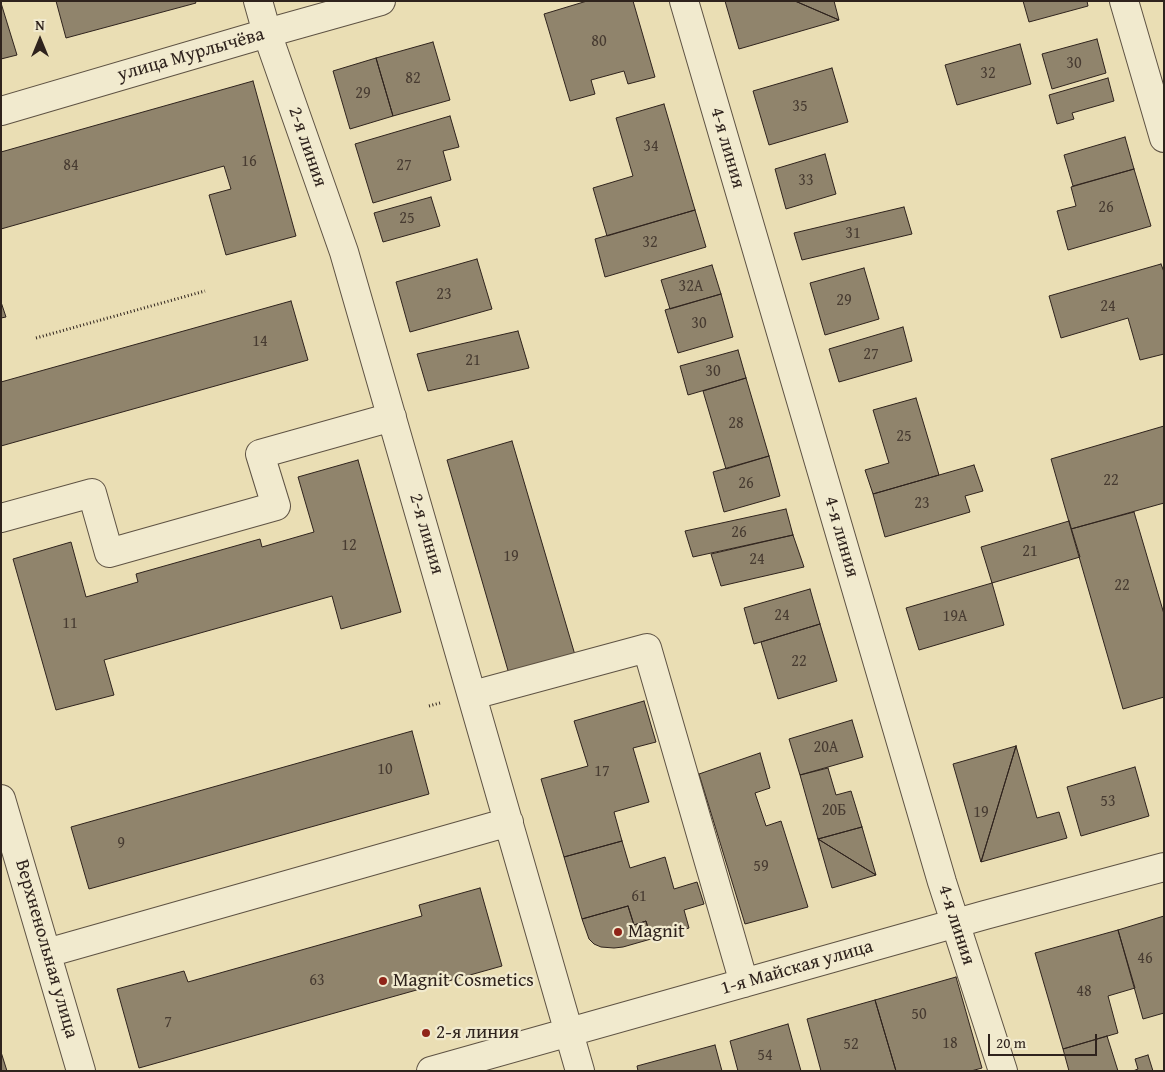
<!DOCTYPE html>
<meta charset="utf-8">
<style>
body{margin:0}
#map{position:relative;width:1165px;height:1072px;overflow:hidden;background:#eadeb4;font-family:"Gentium Book Plus",serif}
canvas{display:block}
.frame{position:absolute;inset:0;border:2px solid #2f231d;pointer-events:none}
.north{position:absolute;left:15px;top:15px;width:50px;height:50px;-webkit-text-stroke:4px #f1eace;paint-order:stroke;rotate:0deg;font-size:14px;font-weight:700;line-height:20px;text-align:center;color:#2f231d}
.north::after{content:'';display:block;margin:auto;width:18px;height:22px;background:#2f231d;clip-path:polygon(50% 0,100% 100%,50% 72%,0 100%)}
.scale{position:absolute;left:988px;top:1034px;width:109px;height:22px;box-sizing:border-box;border:2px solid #2f231d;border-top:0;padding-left:6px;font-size:15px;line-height:18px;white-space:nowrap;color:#2f231d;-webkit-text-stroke:4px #f1eace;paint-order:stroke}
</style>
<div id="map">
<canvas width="1165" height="1072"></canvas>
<div class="frame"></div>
<div class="north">N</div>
<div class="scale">20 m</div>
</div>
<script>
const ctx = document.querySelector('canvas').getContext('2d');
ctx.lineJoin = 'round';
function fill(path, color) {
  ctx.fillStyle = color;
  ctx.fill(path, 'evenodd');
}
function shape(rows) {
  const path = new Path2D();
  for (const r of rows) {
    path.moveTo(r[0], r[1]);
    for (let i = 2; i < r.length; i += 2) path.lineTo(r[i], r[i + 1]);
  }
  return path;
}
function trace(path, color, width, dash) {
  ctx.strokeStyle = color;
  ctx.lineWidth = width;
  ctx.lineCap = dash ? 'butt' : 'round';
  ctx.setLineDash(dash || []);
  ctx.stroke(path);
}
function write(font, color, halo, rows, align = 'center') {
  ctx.font = font + ' "Gentium Book Plus",serif';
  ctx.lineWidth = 4.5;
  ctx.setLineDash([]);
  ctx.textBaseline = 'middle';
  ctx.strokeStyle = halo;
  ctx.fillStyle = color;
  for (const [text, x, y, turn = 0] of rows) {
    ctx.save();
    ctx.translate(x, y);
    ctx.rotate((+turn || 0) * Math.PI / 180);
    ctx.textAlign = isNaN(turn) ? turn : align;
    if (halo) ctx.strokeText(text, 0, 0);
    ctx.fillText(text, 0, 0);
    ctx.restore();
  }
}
const building = shape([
 [56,1,195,1,196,3,66,38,56,1],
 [587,1,633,1,655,77,628,84,624,71,591,80,595,94,570,101,544,14,587,1],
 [725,1,795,1,839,20,739,49,725,1],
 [795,1,834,1,839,20,795,1],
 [1023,1,1087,1,1088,6,1029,22,1023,1],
 [1,3,17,55,1,59,1,3],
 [1097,39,1106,73,1052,89,1042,54,1097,39],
 [433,42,450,100,393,116,376,58,433,42],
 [1020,44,1031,84,957,105,945,65,1020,44],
 [376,58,393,116,350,129,333,71,376,58],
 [832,68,848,122,769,145,753,91,832,68],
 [1108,78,1114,101,1072,113,1074,119,1057,124,1049,95,1108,78],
 [253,81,296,236,226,255,209,195,231,189,224,166,1,229,1,152,253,81],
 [664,104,695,210,607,236,593,188,633,176,616,118,664,104],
 [450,116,459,147,443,151,451,180,373,203,355,144,450,116],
 [1125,137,1134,169,1073,186,1064,155,1125,137],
 [825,154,836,194,786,209,775,169,825,154],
 [1134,169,1151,226,1068,250,1057,211,1076,206,1071,187,1134,169],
 [431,197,440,226,383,242,374,213,431,197],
 [904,207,912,234,802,260,794,233,904,207],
 [695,210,706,247,605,277,595,239,695,210],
 [477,259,492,309,410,332,396,282,477,259],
 [1161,264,1164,272,1164,354,1140,360,1128,318,1061,338,1049,296,1161,264],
 [712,265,721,294,670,309,661,280,712,265],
 [864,268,879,319,825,335,810,283,864,268],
 [721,294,733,337,678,353,665,310,721,294],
 [291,301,308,360,1,446,1,382,291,301],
 [1,302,6,317,1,318,1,302],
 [903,327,912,361,839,382,829,349,903,327],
 [518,331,529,368,428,391,417,354,518,331],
 [738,350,746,378,688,395,680,366,738,350],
 [746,378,769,456,726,469,703,391,746,378],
 [916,398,939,475,873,494,865,470,889,463,873,410,916,398],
 [1164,426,1164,503,1071,529,1051,459,1164,426],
 [512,441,575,655,509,674,447,460,512,441],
 [769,456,780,496,724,512,713,472,769,456],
 [358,460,401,612,341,629,332,596,104,660,114,695,56,710,13,559,71,542,86,597,138,582,136,574,260,539,262,547,314,532,298,477,358,460],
 [974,465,983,491,965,496,970,512,885,537,873,494,974,465],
 [786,509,793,535,693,557,685,531,786,509],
 [1134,512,1164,614,1164,697,1123,709,1071,529,1134,512],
 [1069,521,1080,557,992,583,981,547,1069,521],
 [793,535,804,567,721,586,711,554,793,535],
 [992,583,1004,625,919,650,906,608,992,583],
 [810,589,820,624,754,644,744,608,810,589],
 [820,624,837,681,778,699,761,642,820,624],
 [644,701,656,742,633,748,649,802,614,812,622,841,564,857,541,779,588,766,574,721,644,701],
 [852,720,863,757,800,775,789,739,852,720],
 [412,731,429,794,89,889,71,827,412,731],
 [1016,746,981,862,953,764,1016,746],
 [1016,746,1037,818,1059,812,1067,838,981,862,1016,746],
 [760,753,770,788,755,793,766,826,781,821,808,907,745,924,699,774,760,753],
 [1135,767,1149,816,1081,836,1067,787,1135,767],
 [828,768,836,795,851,791,862,827,818,839,800,775,828,768],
 [862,827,876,875,818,839,862,827],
 [818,839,876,875,832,888,818,839],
 [622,841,630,868,665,857,674,889,697,882,704,904,684,910,689,928,651,939,646,921,634,925,628,906,582,919,564,857,622,841],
 [480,888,502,966,139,1068,117,989,184,971,188,982,422,916,419,905,480,888],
 [628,906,634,925,646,921,651,939,623,947,614,948,601,947,594,944,589,939,582,919,628,906],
 [1164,916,1164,1013,1143,1019,1118,930,1164,916],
 [1118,930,1135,988,1108,996,1118,1033,1063,1049,1035,953,1118,930],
 [956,977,982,1068,971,1071,896,1071,875,1000,956,977],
 [875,1000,896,1071,821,1071,807,1019,875,1000],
 [788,1024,801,1071,738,1071,730,1041,788,1024],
 [1107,1036,1118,1071,1069,1071,1063,1049,1107,1036],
 [715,1045,722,1071,638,1071,637,1066,715,1045],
 [1,1052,7,1071,1,1071,1,1052],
 [1148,1055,1153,1071,1133,1071,1138,1069,1135,1059,1148,1055]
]);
const path = shape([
 [36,338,205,291],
 [429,706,440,703]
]);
const minor = shape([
 [258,1,267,33,344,252,580,1071],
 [684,1,942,882,1003,1071],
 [1124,1,1164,138],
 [1,111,267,33,381,1],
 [1,518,92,493,109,553,276,506,260,454,392,417],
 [473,695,647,648,744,983],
 [1,799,81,1071],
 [47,953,509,822],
 [431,1071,985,915,1164,867]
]);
const markers = [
 [618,932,5,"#8f2418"],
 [383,981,5,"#8f2418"],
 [426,1033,5,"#8f2418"]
];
const numberNames = [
 ["80",599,42],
 ["30",1074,64],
 ["32",988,74],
 ["82",413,79],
 ["29",363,94],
 ["35",800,107],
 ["34",651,147],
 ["16",249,162],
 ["84",71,166],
 ["27",404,166],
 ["33",806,181],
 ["26",1106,208],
 ["25",407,219],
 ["31",853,234],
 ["32",650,243],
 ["32А",691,287],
 ["23",444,295],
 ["29",844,301],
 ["24",1108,307],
 ["30",699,324],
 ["14",260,342],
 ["27",871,355],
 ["21",473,361],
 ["30",713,372],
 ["28",736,424],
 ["25",904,437],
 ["22",1111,481],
 ["26",746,484],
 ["23",922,504],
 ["26",739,533],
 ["12",349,546],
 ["21",1030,552],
 ["19",511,557],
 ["24",757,560],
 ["22",1122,586],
 ["24",782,616],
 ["19А",955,617],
 ["11",70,624],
 ["22",799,662],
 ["20А",826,748],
 ["10",385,770],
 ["17",602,772],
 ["53",1108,802],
 ["20Б",834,811],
 ["19",981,813],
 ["9",121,844],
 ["59",761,867],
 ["61",639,897],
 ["46",1145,959],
 ["63",317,981],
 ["48",1084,992],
 ["50",919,1015],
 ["7",168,1023],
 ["18",950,1044],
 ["52",851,1045],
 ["54",765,1056]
];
const streetNames = [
 ["улица Мурлычёва",191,55,-16],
 ["2-я линия",307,147,71],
 ["4-я линия",727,148,74],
 ["2-я линия",426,534,74],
 ["4-я линия",841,537,74],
 ["4-я линия",956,925,72],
 ["Верхненольная улица",46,949,74],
 ["1-я Майская улица",797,968,-16]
];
const poiNames = [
 ["Magnit",628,932],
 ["Magnit Cosmetics",393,981],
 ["2-я линия",436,1033]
];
fill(building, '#90846c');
trace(building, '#2f231d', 1);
trace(minor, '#5e5243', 30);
trace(path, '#2f231d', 3, [1, 2.5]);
trace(minor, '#f1eace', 28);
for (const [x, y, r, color] of markers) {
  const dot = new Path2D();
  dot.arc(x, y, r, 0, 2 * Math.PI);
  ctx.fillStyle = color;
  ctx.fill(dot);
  trace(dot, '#f1eace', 2);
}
write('16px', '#473b31', null, numberNames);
write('19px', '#2f231d', '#f1eace', streetNames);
write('19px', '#2f231d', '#f1eace', poiNames, 'left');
</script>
